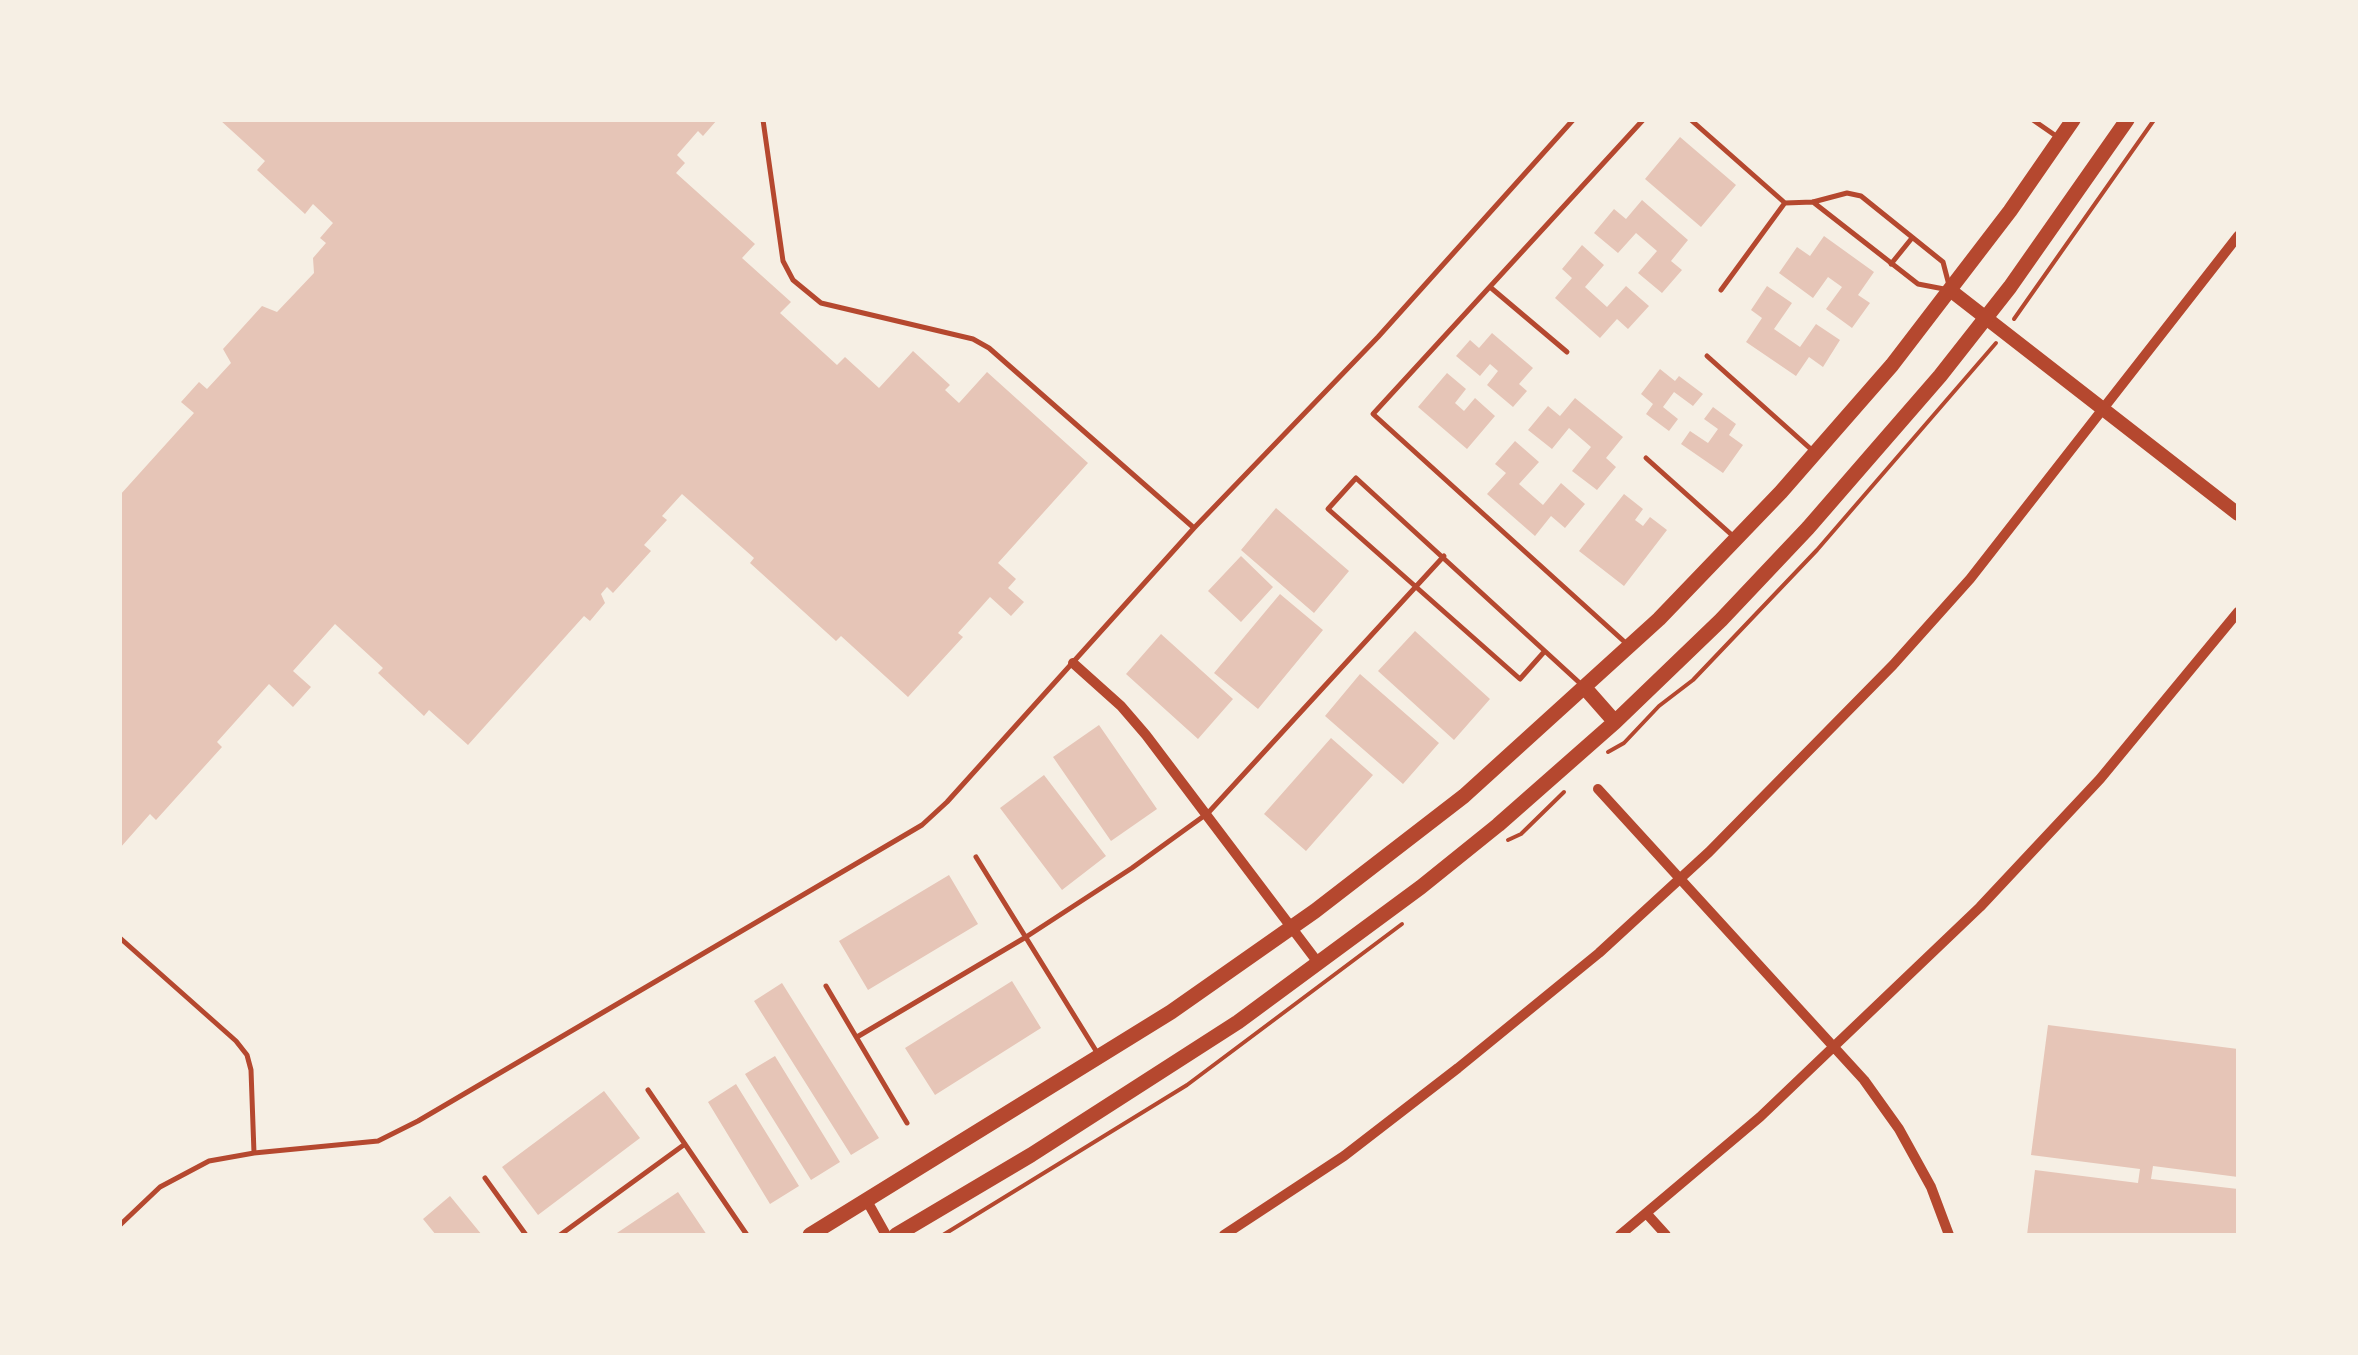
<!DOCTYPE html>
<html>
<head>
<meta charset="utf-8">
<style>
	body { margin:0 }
	#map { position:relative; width:2358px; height:1355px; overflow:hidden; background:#f6efe4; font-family:"Zilla Slab",serif }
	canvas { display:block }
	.frame { position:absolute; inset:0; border:122px solid #f6efe4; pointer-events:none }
</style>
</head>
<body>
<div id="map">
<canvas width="2358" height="1355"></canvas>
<div class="frame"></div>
</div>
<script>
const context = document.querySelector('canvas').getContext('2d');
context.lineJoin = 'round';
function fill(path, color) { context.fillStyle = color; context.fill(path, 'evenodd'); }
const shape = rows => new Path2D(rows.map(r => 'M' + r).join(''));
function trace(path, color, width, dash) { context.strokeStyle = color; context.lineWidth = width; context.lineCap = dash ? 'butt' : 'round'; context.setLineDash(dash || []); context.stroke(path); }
const building = shape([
	[220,120,717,120,703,136,698,131,677,155,685,163,676,173,755,244,742,258,791,302,780,313,837,365,845,357,879,388,913,351,950,385,945,390,959,403,987,372,1088,463,998,563,1016,579,1008,588,1024,602,1011,616,990,597,958,633,963,637,908,697,841,636,836,641,750,563,754,558,682,494,662,516,667,520,644,545,651,551,613,593,607,587,601,594,605,603,590,621,584,616,468,745,429,710,424,716,378,673,383,668,335,624,293,671,311,687,293,707,269,684,217,742,222,747,156,820,150,814,120,848,120,495,194,413,181,402,199,382,207,389,231,363,223,349,262,306,277,312,314,273,313,258,326,243,320,238,333,223,313,204,305,214,257,170,265,161],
	[1680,137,1736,185,1701,227,1645,179],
	[1642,200,1688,240,1671,261,1682,270,1662,293,1638,273,1657,251,1636,233,1618,253,1594,233,1614,209,1626,219],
	[1824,236,1874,272,1858,295,1870,303,1852,328,1826,309,1842,287,1828,277,1813,298,1779,273,1797,247,1810,256],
	[1582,245,1604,265,1585,287,1607,307,1626,286,1649,306,1628,329,1617,319,1600,338,1555,298,1572,278,1562,269],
	[1767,286,1792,303,1774,329,1800,347,1816,324,1840,340,1823,367,1809,357,1796,376,1746,342,1762,318,1751,310],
	[1492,333,1533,368,1519,384,1527,391,1513,407,1487,385,1498,371,1490,364,1480,376,1456,356,1470,340,1479,348],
	[1660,369,1675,381,1679,376,1703,394,1693,406,1674,392,1663,407,1678,419,1669,431,1646,414,1653,404,1641,394],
	[1447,373,1466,389,1455,403,1464,411,1475,398,1495,416,1467,449,1418,407],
	[1575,398,1623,437,1606,458,1616,467,1597,490,1572,471,1591,447,1569,428,1552,449,1528,430,1548,406,1560,416],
	[1713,407,1736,424,1729,435,1743,445,1723,473,1681,444,1690,431,1708,443,1718,429,1704,419],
	[1515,441,1539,462,1519,484,1543,505,1561,483,1585,504,1565,528,1551,516,1535,536,1487,494,1506,473,1495,464],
	[1624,494,1643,509,1635,520,1643,526,1650,517,1667,530,1624,586,1579,551],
	[1276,508,1349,571,1314,613,1241,550],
	[1241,556,1273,587,1241,622,1208,591],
	[1280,594,1323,630,1258,709,1214,673],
	[1415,631,1490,699,1454,740,1378,671],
	[1161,634,1233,699,1198,739,1126,674],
	[1360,674,1439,743,1403,784,1325,716],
	[1099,725,1157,809,1111,841,1053,757],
	[1331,738,1373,775,1306,851,1264,814],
	[1044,775,1106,856,1062,890,1000,808],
	[949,875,978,924,868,990,839,941],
	[1012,981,1041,1028,935,1095,905,1048],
	[782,983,879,1138,851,1155,754,1001],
	[2048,1025,2238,1049,2238,1177,2153,1166,2151,1179,2238,1189,2238,1235,2027,1235,2035,1170,2138,1183,2140,1169,2031,1155],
	[775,1056,840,1162,811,1180,745,1074],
	[736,1084,799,1186,770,1204,708,1102],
	[604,1091,640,1138,538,1215,502,1167],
	[678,1192,707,1235,614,1235],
	[450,1196,482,1235,436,1235,423,1219]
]);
const path = shape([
	[2014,319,2154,120],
	[1608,752,1624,743,1659,706,1693,680,1817,550,1996,343],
	[1508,840,1521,834,1564,792],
	[943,1235,1187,1085,1402,924]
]);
const service = shape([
	[763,120,783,261,793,280,821,303,973,339,989,348,1194,528],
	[1691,120,1785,203,1813,202,1847,193,1861,196,1943,262,1949,285],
	[2033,120,2059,138],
	[1813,202,1918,284,1944,289],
	[1891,264,1912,238],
	[1490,287,1567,352],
	[1721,290,1784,204],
	[1707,356,1813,451],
	[1646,458,1733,536],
	[1628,645,1373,414,1643,120],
	[1544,652,1520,679,1328,509,1356,478,1583,686],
	[976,857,1098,1054],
	[120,938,236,1041,247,1055,251,1070,254,1153],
	[826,986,907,1123],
	[857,1037,1026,937,1132,868,1208,813,1444,556],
	[648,1090,747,1235],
	[485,1178,526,1235],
	[120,1225,160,1187,209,1161,254,1153,378,1141,418,1121,922,825,947,802,1194,528,1378,337,1573,120],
	[560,1235,685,1144]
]);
const minor = shape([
	[1073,663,1121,706,1146,735,1319,964],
	[1598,789,1864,1080,1899,1129,1931,1187,1949,1235],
	[867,1201,886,1235],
	[1647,1214,1666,1235],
	[1224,1235,1344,1156,1458,1068,1599,953,1709,852,1893,665,1970,579,2238,236],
	[1620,1235,1760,1117,1980,907,2100,779,2238,612]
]);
const tertiary = shape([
	[1950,290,2238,514]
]);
const secondary = shape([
	[1585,688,1615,722],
	[810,1235,1171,1012,1315,911,1464,796,1659,619,1781,492,1892,365,2010,211,2073,120],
	[896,1235,1031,1155,1238,1022,1421,887,1498,825,1615,722,1721,620,1808,528,1940,376,2010,287,2127,120]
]);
fill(building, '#e6c5b7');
trace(path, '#b5482f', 4);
trace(service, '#b5482f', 5);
trace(minor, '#b5482f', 10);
trace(tertiary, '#b5482f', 14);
trace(secondary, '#b5482f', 15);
</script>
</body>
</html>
